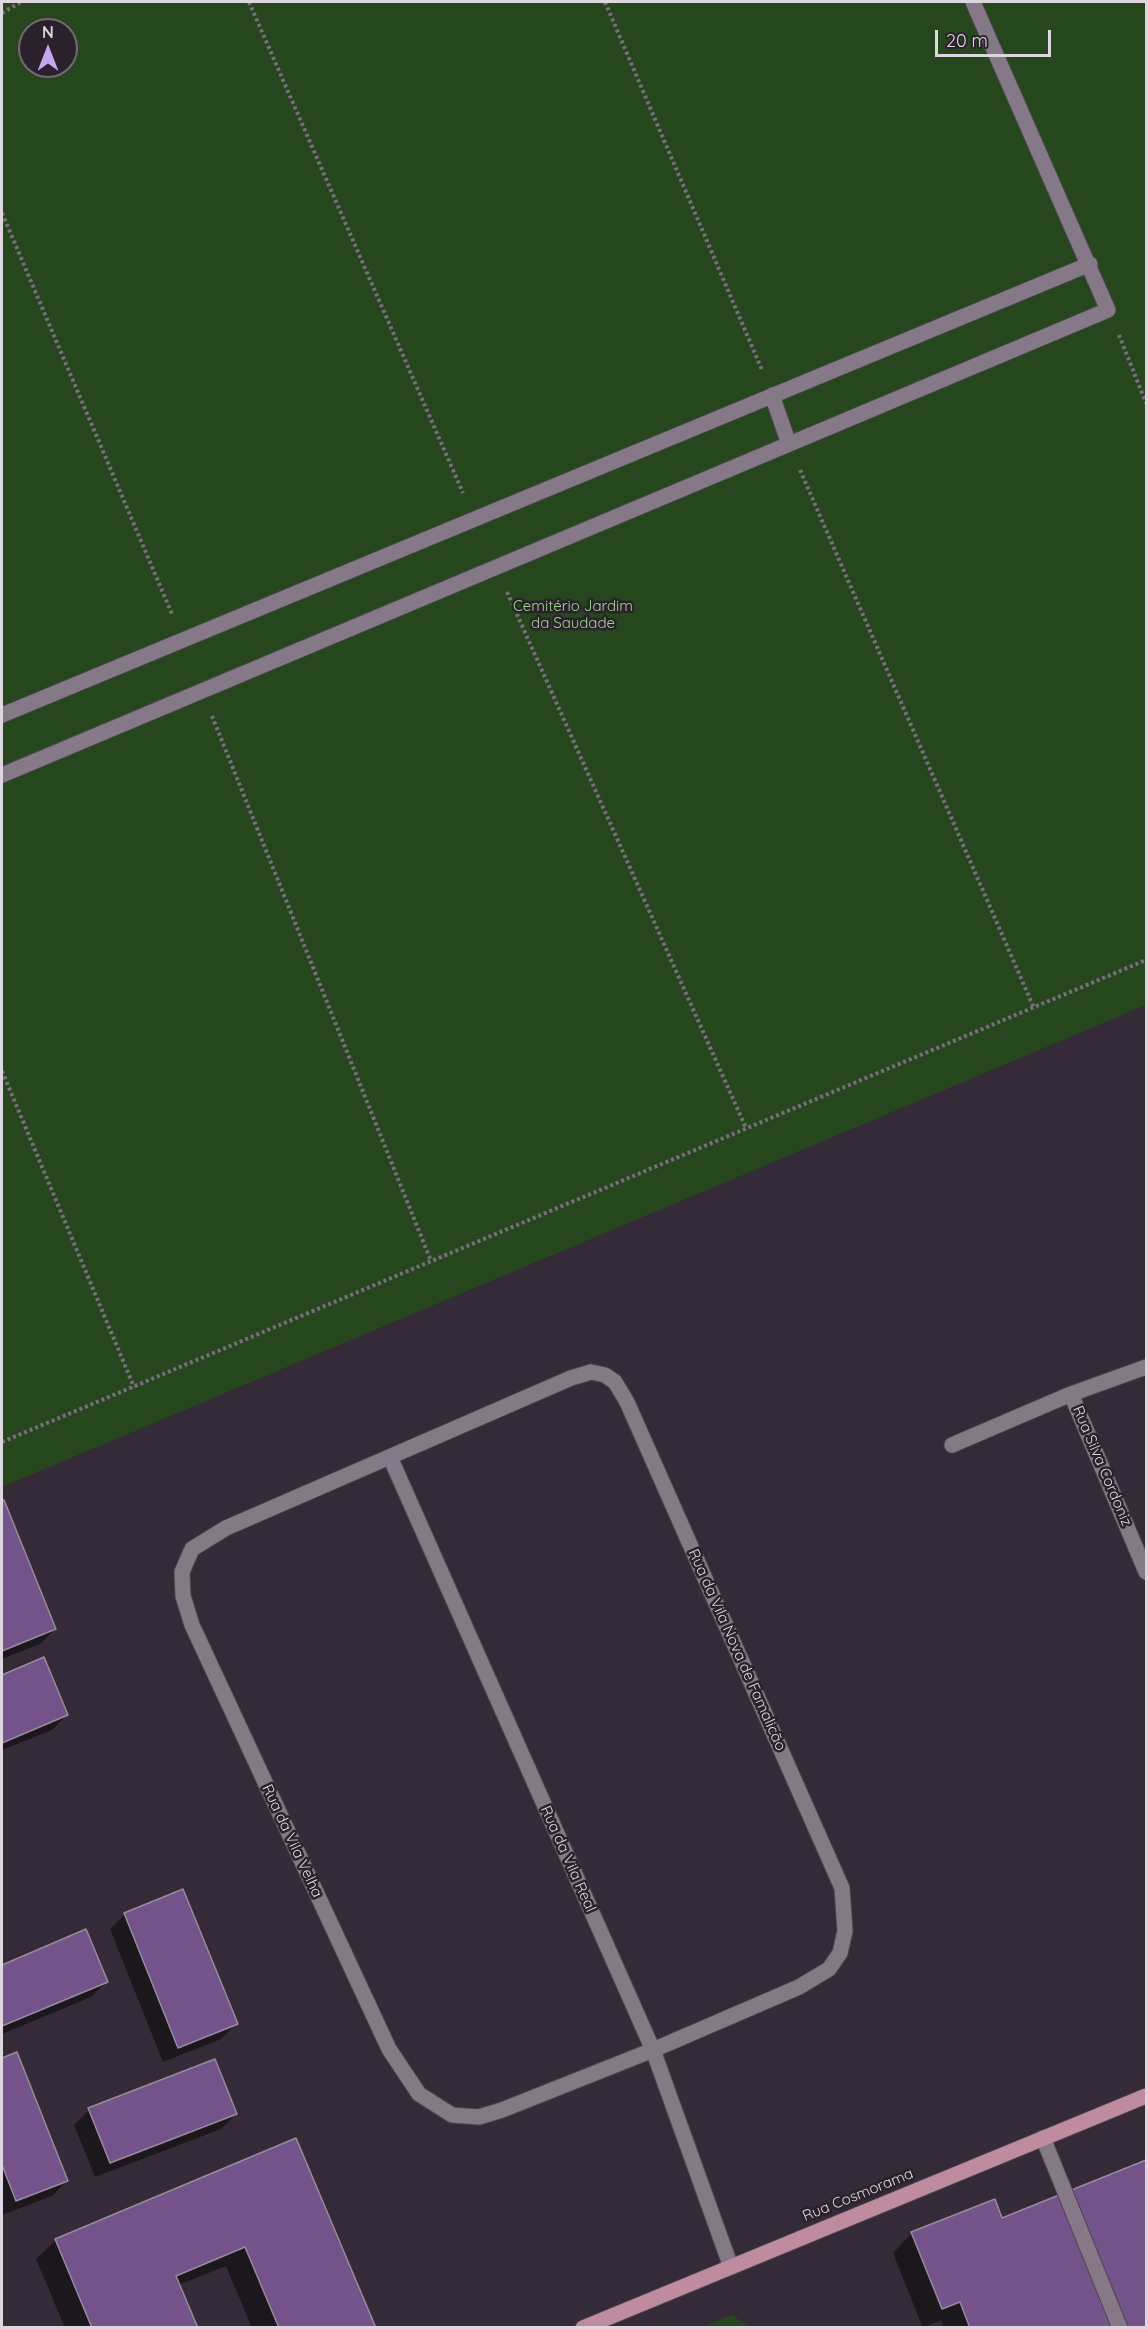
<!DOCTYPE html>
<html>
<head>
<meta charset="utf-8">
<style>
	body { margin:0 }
	#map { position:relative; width:1148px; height:2329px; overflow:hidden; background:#352a37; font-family:Quicksand,sans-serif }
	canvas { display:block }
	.frame { position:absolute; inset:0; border:3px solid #ded7df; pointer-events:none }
	.north { position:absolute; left:18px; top:18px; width:60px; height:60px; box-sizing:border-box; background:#2b212d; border:2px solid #736a74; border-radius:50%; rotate:0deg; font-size:16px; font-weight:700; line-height:24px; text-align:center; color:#ded7df }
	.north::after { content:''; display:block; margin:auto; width:21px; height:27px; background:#c4a7f1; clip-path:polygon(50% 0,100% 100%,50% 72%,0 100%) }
	.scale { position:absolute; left:935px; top:30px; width:116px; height:27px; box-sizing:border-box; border:3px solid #ded7df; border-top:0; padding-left:8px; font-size:18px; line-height:21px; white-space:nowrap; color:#ded7df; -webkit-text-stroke:4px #2b212d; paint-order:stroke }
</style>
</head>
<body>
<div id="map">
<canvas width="1148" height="2329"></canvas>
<div class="frame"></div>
<div class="north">N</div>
<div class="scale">20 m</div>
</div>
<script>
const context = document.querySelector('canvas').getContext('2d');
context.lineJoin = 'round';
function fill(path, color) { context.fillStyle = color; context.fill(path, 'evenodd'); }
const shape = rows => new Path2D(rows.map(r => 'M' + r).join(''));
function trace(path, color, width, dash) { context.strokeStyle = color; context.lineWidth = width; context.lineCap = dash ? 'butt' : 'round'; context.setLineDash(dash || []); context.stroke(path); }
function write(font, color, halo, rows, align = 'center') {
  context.font = font + ' Quicksand,sans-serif'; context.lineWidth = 5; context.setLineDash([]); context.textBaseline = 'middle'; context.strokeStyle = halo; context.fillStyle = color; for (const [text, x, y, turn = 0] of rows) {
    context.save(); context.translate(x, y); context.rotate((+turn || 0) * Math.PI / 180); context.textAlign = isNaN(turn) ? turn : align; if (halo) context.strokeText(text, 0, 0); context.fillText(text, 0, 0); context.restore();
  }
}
const green = shape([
	[2,2,1146,2,1146,1005,2,1487],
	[30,30,66,30,66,66,30,66],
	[732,2315,750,2327,702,2327]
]);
const shadow = shape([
	[4,1501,55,1629,40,1644,2,1659,2,1502],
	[43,1659,67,1715,52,1730,2,1750,2,1676],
	[125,1914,236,2024,221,2039,163,2062,110,1929],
	[85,1931,106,1982,91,1997,2,2034,2,1966],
	[17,2054,67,2181,52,2196,2,2215,2,2060],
	[215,2061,236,2114,221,2129,95,2177,74,2125,89,2110],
	[295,2140,375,2328,252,2328,226,2266,178,2285,196,2328,65,2328,36,2259,56,2240],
	[1146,2162,1146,2328,944,2328,941,2320,923,2328,893,2253,912,2233,1002,2220]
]);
const building = shape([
	[4,1500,56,1629,2,1651,2,1501,4,1500],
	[44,1657,68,1715,2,1743,2,1675,44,1657],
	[183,1889,238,2024,178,2048,124,1913,183,1889],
	[86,1929,108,1982,2,2026,2,1965,86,1929],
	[17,2052,68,2181,16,2201,2,2165,2,2058,17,2052],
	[215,2059,237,2114,110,2163,88,2108,215,2059],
	[296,2138,376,2328,279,2328,245,2247,176,2276,198,2328,92,2328,55,2239,296,2138],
	[1146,2160,1146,2328,970,2328,960,2302,942,2309,911,2232,995,2199,1002,2218,1146,2160]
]);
const path = shape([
	[249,2,463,493],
	[605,2,762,370],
	[2,13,21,2],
	[2,213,172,614],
	[1119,335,1146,403],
	[800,470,1034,1008],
	[507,592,746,1128],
	[212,716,431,1261],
	[2,1071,134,1387],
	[2,1442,1146,960]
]);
const minor = shape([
	[772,395,789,444],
	[2,715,1090,264],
	[2,775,1108,310,973,2],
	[591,1372,605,1375,615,1382,627,1402,842,1888,845,1931,840,1953,829,1969,799,1987,653,2050,502,2110,479,2117,452,2115,419,2094,389,2049,192,1625,183,1596,182,1572,192,1549,226,1528,571,1378,591,1372],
	[1071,1394,1146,1572],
	[952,1445,1071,1394,1146,1367],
	[390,1457,653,2050,731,2267],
	[1043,2138,1120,2328]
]);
const major = shape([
	[583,2328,1146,2096]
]);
const parkNames = [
	["Cemitério Jardim",573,606],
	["da Saudade",573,623]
];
const streetNames = [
	["Rua Silva Cordoniz",1102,1466,67],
	["Rua da Vila Nova de Famalicão",737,1650,66],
	["Rua da Vila Velha",292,1841,65],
	["Rua da Vila Real",568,1859,66],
	["Rua Cosmorama",858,2195,-22]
];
fill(green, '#26461d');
fill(shadow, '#0007');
fill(building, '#74538b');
trace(building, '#958c9c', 1.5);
trace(minor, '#4e4650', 17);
trace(major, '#4e4650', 17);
trace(path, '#786f7a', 4, [3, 3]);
trace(minor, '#857988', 15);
trace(major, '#bf8b9e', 15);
write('15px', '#9ad889', '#2b212d', parkNames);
write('15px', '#ded7df', '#2b212d', streetNames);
</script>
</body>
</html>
